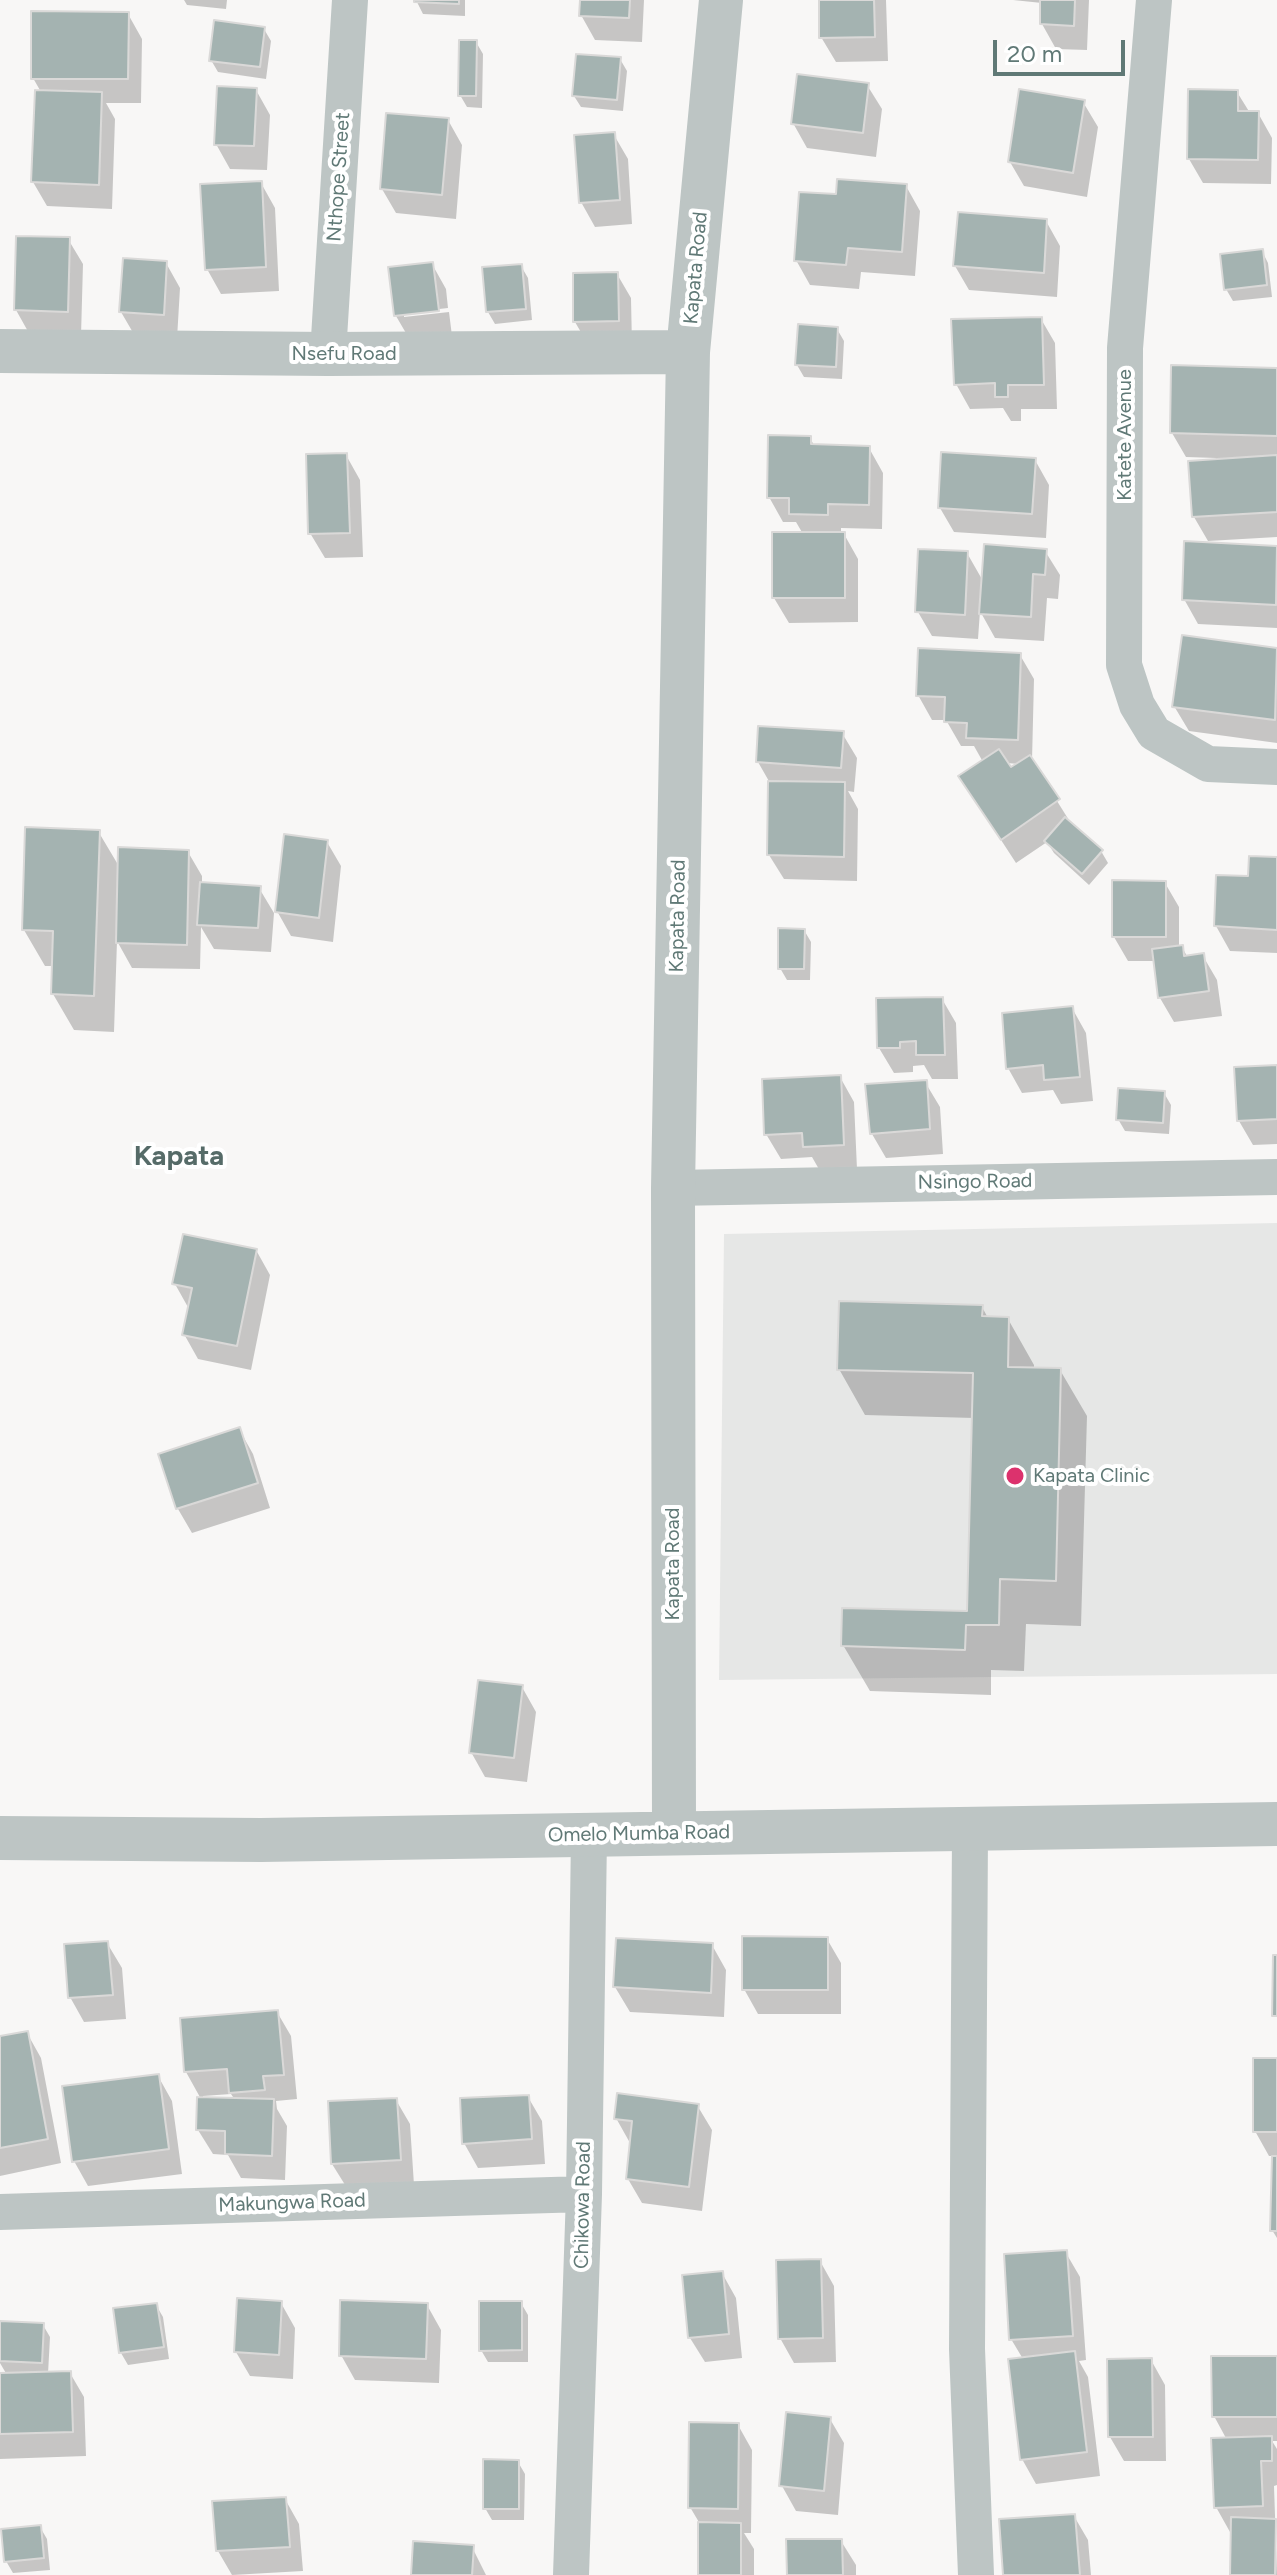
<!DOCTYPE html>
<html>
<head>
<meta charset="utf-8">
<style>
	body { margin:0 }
	#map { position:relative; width:1277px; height:2575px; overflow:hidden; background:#f8f7f6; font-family:Figtree,sans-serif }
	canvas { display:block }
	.scale { position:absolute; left:993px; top:40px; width:132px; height:36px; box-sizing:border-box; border:4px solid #607976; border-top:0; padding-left:10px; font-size:24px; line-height:28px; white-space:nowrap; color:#607976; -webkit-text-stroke:6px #fff; paint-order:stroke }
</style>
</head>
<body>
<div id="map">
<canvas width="1277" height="2575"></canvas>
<div class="scale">20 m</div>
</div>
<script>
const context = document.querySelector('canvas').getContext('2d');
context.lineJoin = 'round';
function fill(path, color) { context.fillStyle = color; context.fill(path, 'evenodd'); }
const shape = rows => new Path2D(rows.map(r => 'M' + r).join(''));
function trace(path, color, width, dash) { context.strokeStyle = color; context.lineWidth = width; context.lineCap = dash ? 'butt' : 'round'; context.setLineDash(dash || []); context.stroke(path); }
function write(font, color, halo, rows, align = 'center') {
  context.font = font + ' Figtree,sans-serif'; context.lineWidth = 8; context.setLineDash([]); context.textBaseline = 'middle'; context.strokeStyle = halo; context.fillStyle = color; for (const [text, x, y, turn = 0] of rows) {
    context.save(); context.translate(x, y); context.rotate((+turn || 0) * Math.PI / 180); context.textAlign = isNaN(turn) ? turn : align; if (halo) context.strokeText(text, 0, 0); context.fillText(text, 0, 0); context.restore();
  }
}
const built = shape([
	[1277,1223,1277,1674,719,1680,724,1234]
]);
const shadow = shape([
	[184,0,227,0,226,9,187,5],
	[416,0,465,0,465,16,423,14],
	[582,0,644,0,642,42,595,40,581,15],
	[821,0,886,0,888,61,836,62,821,37],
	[1013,0,1089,0,1087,50,1056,49,1042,24,1042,3],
	[128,14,142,39,141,103,106,103,115,119,112,209,47,206,33,182,41,92,33,78],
	[264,29,271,41,266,79,218,72,211,60],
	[476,42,483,54,482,108,467,107,460,95],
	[620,59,627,71,623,111,581,107,574,96],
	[867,85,882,109,876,157,807,148,793,123],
	[256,90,270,115,267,170,230,169,216,144],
	[1237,92,1250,113,1258,113,1272,138,1271,184,1203,183,1189,159],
	[1083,102,1098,127,1087,197,1024,186,1010,162],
	[448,120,462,145,456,219,396,213,382,189],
	[614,135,628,159,632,224,595,227,581,202],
	[261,183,275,208,279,291,221,294,207,269],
	[906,186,920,211,915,276,861,272,859,289,810,285,796,260,838,197],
	[1046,221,1060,246,1057,297,969,290,955,266],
	[68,239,83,264,81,336,30,335,16,310],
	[1262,251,1268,263,1272,297,1233,301,1226,289],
	[166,263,180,288,177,339,135,336,121,312],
	[432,264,446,289,448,308,404,313,404,317,449,312,452,336,410,340,396,316],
	[521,266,528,278,532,320,495,324,488,312],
	[617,274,631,298,632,346,589,346,575,322],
	[1041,319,1055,343,1057,409,1021,409,1021,421,1011,421,1003,408,970,409,956,384],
	[837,329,844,341,842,379,804,377,797,365],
	[1277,370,1277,537,1208,541,1194,517,1216,458,1186,457,1172,433],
	[810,438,815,447,869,448,883,473,882,529,841,528,841,534,844,534,858,559,858,622,789,623,774,598,803,534,796,522,783,522,769,497],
	[346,455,360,480,363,557,325,558,310,533],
	[1035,460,1049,485,1046,538,954,532,940,508],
	[1186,543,1277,548,1277,628,1198,624,1184,599],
	[1045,551,1060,575,1058,599,1047,598,1044,641,995,638,980,611,978,639,932,636,918,612,967,553,983,581],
	[1184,637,1277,650,1277,743,1189,731,1174,706],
	[1020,655,1034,679,1032,761,1072,825,1101,851,1108,863,1089,885,1054,853,1047,842,1016,863,960,777,983,762,974,746,961,746,946,720,932,720,918,695],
	[1006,763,1020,764,1011,770],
	[842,733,857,758,854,792,848,791,858,809,857,881,784,879,769,855,770,783,758,762],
	[98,831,120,868,188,852,202,876,202,884,259,888,274,913,271,952,214,949,201,927,200,969,132,968,117,941,114,1032,74,1030,53,994,54,966,45,966,24,930],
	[327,842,341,866,333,942,291,936,277,911],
	[1277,859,1277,953,1230,951,1216,926,1250,879],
	[1165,883,1179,907,1179,947,1182,947,1188,958,1203,956,1217,980,1222,1016,1174,1022,1160,998,1155,961,1128,961,1114,937],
	[804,930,811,942,810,980,787,980,780,968],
	[942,999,956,1023,958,1079,932,1079,924,1065,913,1066,913,1072,894,1073,879,1048],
	[1072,1008,1086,1033,1093,1101,1061,1104,1053,1090,1022,1093,1008,1068],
	[1277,1067,1277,1144,1253,1145,1239,1121],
	[840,1077,854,1102,857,1169,820,1171,812,1157,781,1159,766,1134],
	[925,1082,940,1107,943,1154,886,1158,872,1134],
	[1164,1093,1171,1105,1169,1134,1125,1131,1118,1119],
	[256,1250,270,1275,251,1370,198,1359,184,1334,189,1309,175,1284],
	[982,1307,988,1318,1008,1319,1034,1365,1034,1370,1060,1370,1087,1416,1081,1626,1026,1624,1024,1671,991,1670,991,1695,870,1691,843,1645,969,1613,974,1418,865,1415,839,1369],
	[239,1429,253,1454,270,1508,192,1533,178,1509,161,1455],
	[522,1687,536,1712,527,1782,485,1777,471,1752],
	[827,1939,841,1963,841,2014,758,2014,744,1989],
	[107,1943,122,1968,126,2019,84,2022,70,1997],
	[712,1945,726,1970,724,2017,630,2012,615,1987],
	[277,2012,291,2036,297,2099,276,2101,277,2109,287,2126,285,2180,241,2178,228,2155,213,2154,198,2130,201,2099,186,2072],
	[231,2094,235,2100,203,2099,203,2096],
	[27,2033,41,2058,61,2163,0,2176,0,2038],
	[1277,2060,1277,2238,1272,2230,1274,2156,1269,2156,1255,2131],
	[158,2076,172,2101,182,2174,88,2186,74,2161],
	[528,2097,542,2121,545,2164,478,2168,464,2143],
	[396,2100,410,2124,414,2185,347,2188,332,2164],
	[697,2105,712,2130,702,2211,642,2203,628,2179,630,2143,616,2118],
	[1066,2253,1080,2277,1086,2360,1079,2361,1088,2377,1100,2476,1036,2484,1022,2459,1023,2359,1011,2339],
	[820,2261,834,2286,836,2362,794,2363,780,2338],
	[722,2273,736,2298,742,2358,705,2362,690,2338],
	[281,2303,295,2328,293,2379,250,2376,236,2352],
	[521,2303,528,2315,528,2362,488,2362,481,2350],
	[156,2305,163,2317,169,2359,128,2365,121,2353,115,2310],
	[427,2305,441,2330,439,2383,355,2380,341,2355],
	[0,2323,43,2325,50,2337,48,2374,70,2373,84,2397,86,2456,0,2459,0,2375,7,2375,0,2363],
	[1277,2358,1277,2441,1272,2441,1277,2449,1277,2485,1274,2486,1277,2575,1232,2575,1233,2532,1230,2532,1216,2507,1227,2440,1214,2416],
	[1151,2360,1165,2385,1166,2461,1124,2461,1110,2437],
	[830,2419,844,2443,838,2515,796,2511,782,2486],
	[738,2425,752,2450,751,2533,744,2533,754,2549,754,2575,700,2575,700,2524,690,2507],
	[518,2462,525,2474,524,2520,492,2520,485,2508],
	[285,2499,299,2524,303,2571,232,2575,218,2551],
	[1074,2516,1088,2540,1091,2575,1005,2575],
	[40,2527,47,2539,50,2570,13,2573,6,2561],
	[841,2541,856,2565,856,2575,789,2575],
	[472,2547,486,2575,413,2575]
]);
const building = shape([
	[414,0,459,0,459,4,414,2,414,0],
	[580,0,630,0,629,18,579,16,580,0],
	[819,0,874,0,875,37,819,38,819,0],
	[1040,0,1075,0,1074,26,1040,24,1040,0],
	[31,11,129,12,128,79,31,79,31,11],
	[214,20,265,27,260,67,209,61,214,20],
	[459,40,477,40,476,96,458,96,459,40],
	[576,54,621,57,617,100,572,96,576,54],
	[797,74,869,83,863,133,791,124,797,74],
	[217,86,257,88,254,146,214,145,217,86],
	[1019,89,1085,100,1073,173,1008,162,1019,89],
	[1188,89,1238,90,1238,111,1259,111,1258,160,1187,159,1188,89],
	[35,90,102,92,99,185,31,182,35,90],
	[386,113,449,118,442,195,380,189,386,113],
	[615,132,620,200,579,203,574,135,615,132],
	[837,179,907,184,902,252,848,248,846,265,794,261,799,192,836,194,837,179],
	[262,181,266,267,205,270,200,184,262,181],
	[958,212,1047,219,1044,273,953,266,958,212],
	[16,236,70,237,68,312,14,310,16,236],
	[1263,249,1267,285,1224,290,1220,254,1263,249],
	[123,258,167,261,164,315,119,312,123,258],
	[433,262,439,311,394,316,388,267,433,262],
	[522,264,526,309,486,312,482,267,522,264],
	[618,272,619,321,573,322,573,273,618,272],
	[1042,317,1044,385,1008,385,1008,397,995,397,995,383,954,385,951,319,1042,317],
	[798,324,838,327,836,367,795,365,798,324],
	[1171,365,1277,368,1277,436,1170,433,1171,365],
	[768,435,811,436,811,444,870,446,869,505,828,504,828,515,789,514,789,498,767,498,768,435],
	[941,452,1036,458,1032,514,938,508,941,452],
	[347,453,350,533,308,534,306,454,347,453],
	[1277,455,1277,512,1192,517,1188,461,1277,455],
	[772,532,845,532,845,598,772,598,772,532],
	[1184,541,1277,546,1276,605,1182,600,1184,541],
	[984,544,1047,549,1045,575,1033,574,1031,617,979,614,984,544],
	[918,549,968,551,965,615,915,612,918,549],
	[1182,635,1277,648,1275,720,1172,707,1182,635],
	[918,648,1021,653,1018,740,966,738,967,723,944,722,945,697,916,696,918,648],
	[758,726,844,731,841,768,756,762,758,726],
	[999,749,1011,767,1030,755,1060,799,1001,840,958,776,999,749],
	[768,781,845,782,844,857,767,855,768,781],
	[1065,817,1103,850,1082,874,1044,841,1065,817],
	[25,827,100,830,94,996,51,994,53,931,22,930,25,827],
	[284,834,328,840,319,918,275,912,284,834],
	[118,847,189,850,187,945,116,943,118,847],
	[1249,856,1277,857,1277,930,1214,926,1216,875,1248,876,1249,856],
	[1112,880,1166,881,1166,937,1112,937,1112,880],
	[200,882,261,886,258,928,197,925,200,882],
	[778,928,805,929,804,969,778,969,778,928],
	[1183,945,1184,956,1204,953,1209,991,1158,998,1152,949,1183,945],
	[943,997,945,1055,916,1055,916,1041,900,1042,900,1048,877,1048,876,998,943,997],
	[1073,1006,1080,1077,1044,1080,1043,1065,1006,1069,1002,1013,1073,1006],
	[1277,1065,1277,1119,1237,1121,1234,1067,1277,1065],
	[841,1075,844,1145,803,1147,802,1133,764,1135,762,1079,841,1075],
	[927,1080,930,1129,870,1134,865,1084,927,1080],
	[1118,1088,1165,1091,1163,1123,1116,1120,1118,1088],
	[183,1234,257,1249,237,1346,182,1335,192,1288,172,1284,183,1234],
	[839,1301,983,1305,982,1316,1009,1317,1008,1367,1061,1368,1056,1581,1000,1579,999,1625,966,1625,965,1650,841,1646,842,1608,967,1611,973,1373,837,1370,839,1301],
	[240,1427,258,1483,176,1509,158,1454,240,1427],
	[478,1680,523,1685,514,1758,469,1753,478,1680],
	[742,1936,828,1937,828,1990,742,1990,742,1936],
	[616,1938,713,1943,711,1993,613,1987,616,1938],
	[108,1941,113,1995,68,1998,64,1944,108,1941],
	[1273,1955,1277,1955,1277,2016,1272,2016,1273,1955],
	[278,2010,284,2075,263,2076,265,2090,229,2093,227,2069,184,2072,180,2018,278,2010],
	[28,2031,48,2139,0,2148,0,2036,28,2031],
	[1253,2058,1277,2058,1277,2132,1253,2132,1253,2058],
	[159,2074,169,2149,72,2162,62,2086,159,2074],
	[617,2093,699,2104,689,2187,626,2179,632,2121,614,2119,617,2093],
	[529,2095,532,2139,462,2144,460,2098,529,2095],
	[197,2097,274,2099,272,2156,225,2154,225,2131,196,2130,197,2097],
	[397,2098,401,2160,331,2164,328,2101,397,2098],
	[1272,2156,1277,2156,1277,2231,1270,2231,1272,2156],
	[1067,2250,1073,2336,1009,2340,1004,2254,1067,2250],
	[821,2259,823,2338,778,2339,776,2260,821,2259],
	[723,2271,729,2334,688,2338,682,2275,723,2271],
	[237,2298,282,2301,279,2355,234,2352,237,2298],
	[340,2300,428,2303,426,2359,339,2356,340,2300],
	[479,2301,522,2301,522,2350,479,2351,479,2301],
	[157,2303,164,2347,119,2353,113,2308,157,2303],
	[0,2321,44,2323,42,2363,0,2361,0,2321],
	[1075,2351,1087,2452,1020,2460,1008,2359,1075,2351],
	[1211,2356,1277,2356,1277,2417,1212,2417,1211,2356],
	[1152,2358,1153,2437,1108,2437,1107,2359,1152,2358],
	[71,2371,73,2432,0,2434,0,2373,71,2371],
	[786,2412,831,2417,824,2491,779,2486,786,2412],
	[689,2422,739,2423,738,2509,688,2508,689,2422],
	[1272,2436,1272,2461,1261,2461,1263,2506,1214,2508,1211,2438,1272,2436],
	[483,2459,519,2460,519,2509,483,2509,483,2459],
	[286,2497,290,2547,216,2551,212,2501,286,2497],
	[1075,2514,1080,2575,1003,2575,999,2519,1075,2514],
	[1231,2517,1276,2519,1275,2575,1230,2575,1231,2517],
	[698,2522,741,2523,741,2575,698,2575,698,2522],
	[41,2525,44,2558,4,2562,1,2529,41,2525],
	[786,2539,842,2539,843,2575,787,2575,786,2539],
	[413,2541,474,2545,472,2575,411,2575,413,2541]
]);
const minor = shape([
	[1154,0,1125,348,1124,665,1137,705,1154,733,1208,764,1277,767],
	[328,354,350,0],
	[673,1188,1277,1177],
	[970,1830,967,2349,976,2575],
	[0,2212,584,2194],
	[571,2575,584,2194,589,1835]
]);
const tertiary = shape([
	[0,351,328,354,688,352],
	[674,1833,673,1188,688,352,721,0],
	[0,1838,261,1840,1277,1824]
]);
const markers = [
	[1015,1476,10,"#dc326d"]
];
const streetNames = [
	["Nthope Street",339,177,-86],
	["Kapata Road",696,268,-85],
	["Nsefu Road",344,354],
	["Katete Avenue",1125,435,-90],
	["Kapata Road",678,916,-89],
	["Nsingo Road",975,1182,-1],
	["Kapata Road",673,1564,-90],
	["Omelo Mumba Road",639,1834,-1],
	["Makungwa Road",292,2203,-2],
	["Chikowa Road",583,2205,-89]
];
const poiNames = [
	["Kapata Clinic",1033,1476]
];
const districtNames = [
	["Kapata",179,1157]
];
fill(built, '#e6e7e6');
fill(shadow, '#0003');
fill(building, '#a4b3b1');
trace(building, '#dad9d8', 2);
trace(minor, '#bdc5c4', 36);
trace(tertiary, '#bdc5c4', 44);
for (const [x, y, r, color] of markers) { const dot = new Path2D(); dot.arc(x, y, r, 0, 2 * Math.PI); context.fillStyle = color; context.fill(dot); trace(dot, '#fff', 3); }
write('20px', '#607976', '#fff', streetNames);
write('20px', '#607976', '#fff', poiNames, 'left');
write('bold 28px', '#566b68', '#fff', districtNames);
</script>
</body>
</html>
